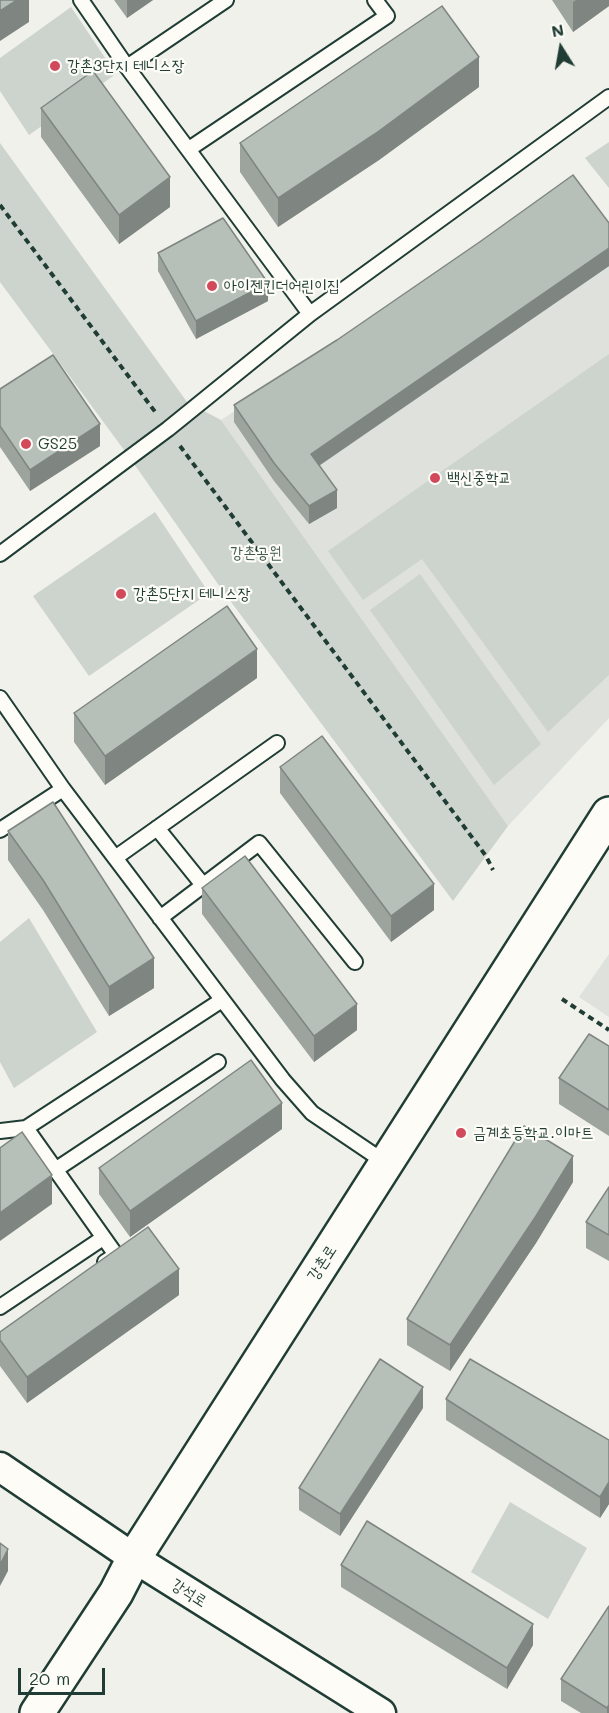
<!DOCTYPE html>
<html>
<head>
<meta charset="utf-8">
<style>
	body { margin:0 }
	#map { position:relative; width:609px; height:1713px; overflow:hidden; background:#f0f1eb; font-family:Mali,sans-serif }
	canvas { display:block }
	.north { position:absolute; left:531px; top:18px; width:60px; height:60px; -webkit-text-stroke:4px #fdfcf7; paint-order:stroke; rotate:349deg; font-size:16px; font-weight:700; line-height:24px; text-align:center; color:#1f3d34 }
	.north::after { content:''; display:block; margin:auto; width:21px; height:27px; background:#1f3d34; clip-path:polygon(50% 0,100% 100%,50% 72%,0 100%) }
	.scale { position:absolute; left:18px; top:1668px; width:87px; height:27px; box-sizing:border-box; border:3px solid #1f3d34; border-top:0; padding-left:8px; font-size:18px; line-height:21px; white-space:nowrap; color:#1f3d34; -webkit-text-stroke:4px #fdfcf7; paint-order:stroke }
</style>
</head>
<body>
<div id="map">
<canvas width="609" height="1713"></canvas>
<div class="north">N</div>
<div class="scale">20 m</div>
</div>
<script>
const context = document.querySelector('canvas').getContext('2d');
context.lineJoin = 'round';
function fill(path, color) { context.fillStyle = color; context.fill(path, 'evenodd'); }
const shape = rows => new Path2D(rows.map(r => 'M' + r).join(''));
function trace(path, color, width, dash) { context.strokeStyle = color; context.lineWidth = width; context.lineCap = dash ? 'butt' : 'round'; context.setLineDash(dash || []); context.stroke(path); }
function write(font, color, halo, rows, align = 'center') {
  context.font = font + ' Mali,"Poor Story",sans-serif'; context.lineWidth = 4.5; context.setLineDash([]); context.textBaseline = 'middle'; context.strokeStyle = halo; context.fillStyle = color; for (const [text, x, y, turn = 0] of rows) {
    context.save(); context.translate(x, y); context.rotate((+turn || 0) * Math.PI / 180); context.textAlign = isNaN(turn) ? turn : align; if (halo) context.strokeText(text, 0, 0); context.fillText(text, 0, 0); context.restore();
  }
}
const built = shape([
	[575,180,609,223,609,718,508,826,221,420,474,251],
	[609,954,609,1017,579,997]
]);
const green = shape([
	[71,7,116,74,29,135,0,91,0,58],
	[609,142,609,188,585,158],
	[0,143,187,402,221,420,508,826,453,901,220,587,130,458,0,282],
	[609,354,609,675,548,732,422,559,363,600,328,551],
	[155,512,209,593,89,676,33,596],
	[420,574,541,744,494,785,370,610],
	[29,918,97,1032,14,1088,0,1062,0,942],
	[510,1502,587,1548,548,1619,471,1572]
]);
const path = shape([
	[0,205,156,413],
	[180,446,486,856,493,870],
	[562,999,609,1030]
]);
const lane = shape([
	[81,0,127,67,310,314],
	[127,67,226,0],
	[189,149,387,16,375,0],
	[0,554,168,429,310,314,609,97],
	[0,698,63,789,283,1080,312,1113,386,1163],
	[157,828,203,885],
	[0,830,63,789],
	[115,858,277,743],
	[160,918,259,843,355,962],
	[26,1128,222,1000],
	[0,1131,26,1128,116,1255,105,1262],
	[55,1170,218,1062],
	[0,1307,103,1238]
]);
const street = shape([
	[0,1467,134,1558,381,1713]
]);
const secondary = shape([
	[37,1713,116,1593,134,1558,609,814]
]);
const wall = shape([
	[114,0,153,0,127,18],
	[552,0,609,0,609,6,573,32],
	[479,87,379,160,278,227,240,172,240,143],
	[41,108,170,207,119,244,41,137],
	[609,223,609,266,319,466,337,508,309,524,274,481,234,422,234,405],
	[158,253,268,301,196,339,158,271],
	[0,389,100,446,30,491,0,447],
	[257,678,105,785,74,742,74,713],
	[280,767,434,910,391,942,280,793],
	[8,831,154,988,109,1016,43,910,8,860],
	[202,888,357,1030,314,1062,202,914],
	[609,1046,609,1136,559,1104,559,1078],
	[282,1129,130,1237,99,1194,99,1168],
	[573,1182,536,1243,450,1371,407,1345,407,1319],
	[609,1187,609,1261,586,1248,586,1222],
	[179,1295,27,1403,0,1366,0,1332],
	[446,1399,609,1440,609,1504,600,1518,446,1420],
	[423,1408,340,1536,299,1510,299,1488],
	[341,1565,533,1645,507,1689,341,1587],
	[609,1606,609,1713,581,1713,561,1701,561,1679]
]);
const shadedWall = shape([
	[17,0,29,0,29,22,0,41,0,11],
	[127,0,153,0,127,18],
	[576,0,609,0,609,6,573,32,573,2],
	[479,57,479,87,379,160,278,227,278,198],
	[170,177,170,207,119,244,119,215],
	[609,248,609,266,311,471,311,454],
	[268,283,268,301,196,339,196,321],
	[100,424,100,446,30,491,30,470],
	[337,490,337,508,309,524,309,506],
	[257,649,257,678,105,785,105,756],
	[434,884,434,910,391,942,391,916],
	[154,958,154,988,109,1016,109,987],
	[357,1004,357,1030,314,1062,314,1036],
	[282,1103,282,1129,130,1237,130,1211],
	[573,1156,573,1182,536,1243,450,1371,450,1345],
	[52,1175,52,1204,0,1241,0,1213],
	[179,1269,179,1295,27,1403,27,1377],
	[423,1387,423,1408,340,1536,340,1514],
	[609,1482,609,1504,600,1518,600,1497],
	[8,1549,8,1571,0,1586,0,1565],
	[533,1624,533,1645,507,1689,507,1668],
	[609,1705,609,1713,607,1713,607,1708]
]);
const building = shape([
	[0,0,17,0,0,11,0,0],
	[442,6,479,57,379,131,278,198,240,143,442,6],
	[93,71,170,177,119,215,41,108,93,71],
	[573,175,609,223,609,248,311,454,337,490,309,506,274,463,234,405,337,340,481,241,573,175],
	[223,218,268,283,196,321,158,253,223,218],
	[53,355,100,424,30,470,0,426,0,389,53,355],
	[227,606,257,649,105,756,74,713,227,606],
	[322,736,434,884,391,916,280,767,322,736],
	[53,802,154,958,109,987,43,880,8,831,53,802],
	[245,856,357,1004,314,1036,202,888,245,856],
	[589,1034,609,1046,609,1110,559,1078,589,1034],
	[251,1060,282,1103,130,1211,99,1168,251,1060],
	[524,1126,573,1156,536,1216,450,1345,407,1319,524,1126],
	[22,1132,52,1175,0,1213,0,1148,22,1132],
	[609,1187,609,1235,586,1222,609,1187],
	[148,1227,179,1269,27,1377,0,1340,0,1332,148,1227],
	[380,1359,423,1387,340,1514,299,1488,380,1359],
	[470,1359,609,1440,609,1482,600,1497,446,1399,470,1359],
	[367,1521,533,1624,507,1668,341,1565,367,1521],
	[0,1543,8,1549,0,1565,0,1543],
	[609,1606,609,1705,607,1708,561,1679,609,1606]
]);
const markers = [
	[55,66,6,"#d1495b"],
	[212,286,6,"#d1495b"],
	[26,444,6,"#d1495b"],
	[435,478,6,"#d1495b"],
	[121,594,6,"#d1495b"],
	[461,1133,6,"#d1495b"]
];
const poiNames = [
	["강촌3단지 테니스장",67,66],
	["아이젠킨더어린이집",224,286],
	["GS25",38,444],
	["백신중학교",447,478],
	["강촌5단지 테니스장",133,594],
	["금계초등학교.이마트",473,1133]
];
const parkNames = [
	["강촌공원",256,553]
];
const streetNames = [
	["강촌로",322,1263,-57],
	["강석로",189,1593,32]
];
fill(built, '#dfe2dc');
fill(green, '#cdd3cd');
trace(lane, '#1f3d34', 18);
trace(street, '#1f3d34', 33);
trace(secondary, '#1f3d34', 38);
trace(path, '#1f3d34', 4, [6, 4.5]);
trace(lane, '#fdfcf7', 14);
trace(street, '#fdfcf7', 28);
trace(secondary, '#fdfcf7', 33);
fill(wall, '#9da49e');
fill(shadedWall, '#7f8681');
fill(building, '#b6bfb8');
trace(building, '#7f8681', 1.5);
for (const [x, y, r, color] of markers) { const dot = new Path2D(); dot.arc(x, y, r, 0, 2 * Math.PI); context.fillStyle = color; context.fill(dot); trace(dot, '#fdfcf7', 2); }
write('16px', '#1f3d34', '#fdfcf7', poiNames, 'left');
write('16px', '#425b53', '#fdfcf7', parkNames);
write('16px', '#1f3d34', '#fdfcf7', streetNames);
</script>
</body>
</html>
